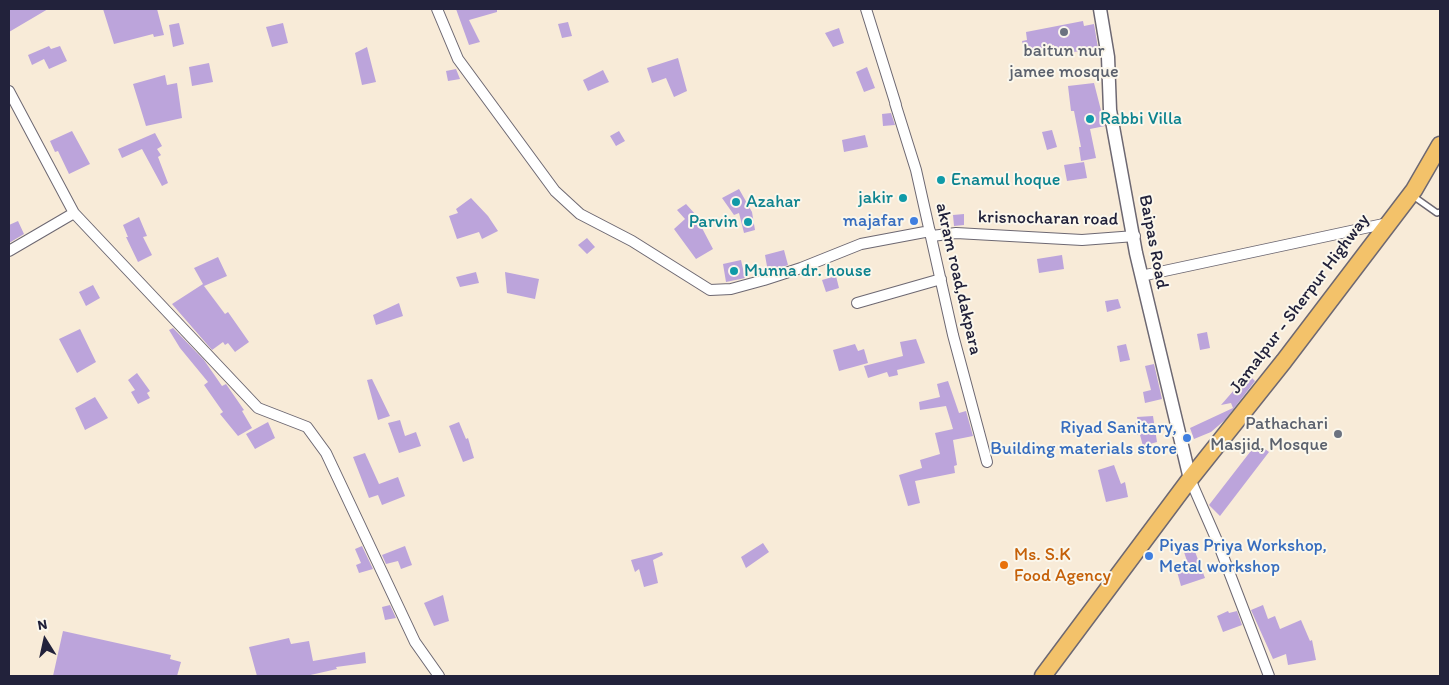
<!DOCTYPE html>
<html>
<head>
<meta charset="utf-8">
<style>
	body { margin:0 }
	#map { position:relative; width:1449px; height:685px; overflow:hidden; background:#f8ebd8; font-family:Itim,sans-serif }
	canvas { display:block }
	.frame { position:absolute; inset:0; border:10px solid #22223b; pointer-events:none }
	.north { position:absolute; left:20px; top:615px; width:50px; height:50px; -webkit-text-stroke:4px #fbf7ec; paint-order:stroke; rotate:350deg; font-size:14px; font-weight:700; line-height:20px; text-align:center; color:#22223b }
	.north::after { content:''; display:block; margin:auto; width:18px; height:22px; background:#22223b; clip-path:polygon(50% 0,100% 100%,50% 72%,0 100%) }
</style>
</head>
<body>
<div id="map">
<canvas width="1449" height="685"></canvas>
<div class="frame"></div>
<div class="north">N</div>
</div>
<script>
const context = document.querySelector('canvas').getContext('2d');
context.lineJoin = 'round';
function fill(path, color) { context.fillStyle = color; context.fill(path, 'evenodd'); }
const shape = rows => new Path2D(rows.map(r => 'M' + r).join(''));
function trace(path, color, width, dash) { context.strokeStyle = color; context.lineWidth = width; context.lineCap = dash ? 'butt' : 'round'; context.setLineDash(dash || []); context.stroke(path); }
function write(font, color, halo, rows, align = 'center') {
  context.font = font + ' Itim,sans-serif'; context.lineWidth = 4; context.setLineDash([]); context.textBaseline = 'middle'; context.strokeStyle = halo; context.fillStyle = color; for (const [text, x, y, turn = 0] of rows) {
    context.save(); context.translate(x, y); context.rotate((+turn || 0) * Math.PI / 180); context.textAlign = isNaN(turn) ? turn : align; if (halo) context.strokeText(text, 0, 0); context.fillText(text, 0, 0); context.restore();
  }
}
const building = shape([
	[9,9,48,9,9,32],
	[103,9,157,9,164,35,154,37,153,34,114,44],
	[456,9,497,9,497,12,469,20,480,42,469,45],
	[1083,21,1084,26,1094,24,1098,48,1056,55,1054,45,1025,52,1022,41,1027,40,1026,32],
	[568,22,572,36,562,38,558,24],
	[179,23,184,44,173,47,169,25],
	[283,23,288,43,272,47,266,27],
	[839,28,844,43,833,47,825,33],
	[49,46,51,49,60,46,67,61,49,69,44,59,32,65,28,55],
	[367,47,376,82,362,85,355,53],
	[678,58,687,91,674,97,666,78,652,83,647,68],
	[209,63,213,82,192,86,189,67],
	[867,67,875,88,864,92,856,72],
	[456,69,460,79,448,81,446,71],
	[603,70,609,82,588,91,583,80],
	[165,75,167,85,177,83,182,118,146,126,133,84],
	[1094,83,1105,126,1090,129,1096,158,1081,161,1079,147,1081,147,1074,111,1071,111,1068,86],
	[891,113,895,125,883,126,882,114],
	[1052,130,1057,147,1047,150,1042,132],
	[72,131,90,164,69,174,58,151,55,152,50,141],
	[619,131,625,141,616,146,610,136],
	[155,133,162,146,157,149,161,155,158,157,168,183,162,186,142,149,122,158,118,149],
	[865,135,868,147,844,152,842,140],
	[1084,162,1087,178,1067,181,1064,165],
	[739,189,752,212,755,230,744,233,739,213,734,215,722,198],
	[471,198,488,216,498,231,482,239,479,232,457,239,449,216,458,213,456,209],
	[686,204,696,215,693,217,702,228,713,249,696,259,674,229,685,219,677,210],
	[964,214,964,225,954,226,953,215],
	[139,217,147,236,143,237,152,255,138,262,126,237,128,237,123,225],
	[18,221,24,234,9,243,9,225],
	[587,238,595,247,587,254,578,245],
	[784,250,788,265,768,272,765,255],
	[1062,255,1064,269,1039,273,1037,259],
	[218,257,227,276,204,286,225,314,228,312,249,342,235,352,228,343,225,345,223,342,212,350,172,304,203,284,194,268],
	[741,260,745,278,726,282,723,264],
	[476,272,479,283,460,287,456,277],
	[505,272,539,279,535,299,507,293],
	[836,276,839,288,826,292,822,280],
	[93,285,100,298,86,306,79,292],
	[1118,299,1121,308,1107,312,1105,301],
	[399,303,403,316,376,325,373,315],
	[173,328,204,360,222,386,226,384,244,410,242,411,252,428,238,436,220,414,223,412,204,385,208,382,180,348,169,330],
	[80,329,96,362,77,373,59,339],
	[1207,332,1210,348,1200,350,1197,334],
	[916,339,925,363,897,370,898,375,889,377,887,372,868,378,864,366,903,356,900,342],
	[855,344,858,351,864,349,868,363,839,371,833,350],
	[1126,344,1130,360,1120,362,1117,346],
	[1154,364,1162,399,1145,403,1143,392,1151,390,1145,366],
	[137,373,150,391,147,393,150,398,138,404,131,392,135,390,128,380],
	[1248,374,1255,381,1225,420,1211,432,1194,439,1190,428,1233,408,1231,403,1221,405],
	[372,379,390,416,378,420,367,380],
	[948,381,959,413,966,411,973,436,953,440,957,465,954,466,955,473,915,481,920,503,908,506,899,475,922,468,920,460,940,454,935,433,953,429,946,406,920,410,919,402,940,397,937,384],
	[95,397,108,418,85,430,75,408],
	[1153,416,1157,442,1143,446,1140,435,1137,435,1135,423,1138,422,1137,417],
	[400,420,405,436,416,432,421,446,399,453,388,423],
	[268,422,275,438,255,449,246,434],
	[459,422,466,439,468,438,474,458,463,462,449,426],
	[1257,443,1269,452,1220,516,1209,505],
	[365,453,379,484,398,477,405,496,382,505,378,495,369,498,353,457],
	[1114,465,1121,484,1125,482,1128,497,1106,502,1098,470],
	[763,543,769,552,746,568,741,557],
	[362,546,373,569,359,573,356,565,361,563,355,549],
	[405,546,412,565,401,569,398,561,386,564,382,555],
	[1194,549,1205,578,1181,586,1176,568,1188,564,1184,552],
	[662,552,663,555,653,560,658,583,644,587,639,569,635,572,631,560],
	[443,595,449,621,434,626,424,603],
	[390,605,396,618,385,620,382,607],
	[1263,605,1268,619,1275,616,1280,629,1301,620,1310,641,1312,640,1316,660,1288,665,1286,654,1273,659,1251,610],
	[1228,611,1229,613,1237,611,1242,625,1223,632,1217,616],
	[63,631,171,655,170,659,181,662,177,676,53,676],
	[289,638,291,644,309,641,313,661,365,652,366,663,336,667,337,669,306,676,257,676,249,647]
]);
const service = shape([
	[1413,196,1437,213,1440,212]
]);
const minor = shape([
	[437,9,458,59,555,191,580,214,632,241,710,290,731,289,764,280,801,268,861,244,930,231],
	[866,9,896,105],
	[9,91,74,213,258,408,307,427,326,453,415,642,439,676],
	[895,103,916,170,953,335,987,462],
	[932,236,956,233,1082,240,1135,236],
	[9,251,74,213],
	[1141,276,1388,223],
	[857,303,941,279],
	[1190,479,1218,543,1269,676]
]);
const tertiary = shape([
	[1100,9,1108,57,1110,110,1136,253,1190,479]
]);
const primary = shape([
	[1043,676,1190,479,1284,361,1414,190,1440,145]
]);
const markers = [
	[1064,32,5,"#6b7280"],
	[1090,119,5,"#0f9aa8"],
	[941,180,5,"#0f9aa8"],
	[903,198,5,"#0f9aa8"],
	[736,202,5,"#0f9aa8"],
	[914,221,5,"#3f7fe0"],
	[748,222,5,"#0f9aa8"],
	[734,271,5,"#0f9aa8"],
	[1338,434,5,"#6b7280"],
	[1187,438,5,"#3f7fe0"],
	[1149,556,5,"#3f7fe0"],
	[1004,565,5,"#e8710a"]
];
const worshipNames = [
	["baitun nur",1064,51],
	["jamee mosque",1064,72],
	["Pathachari",1328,424,"right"],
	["Masjid, Mosque",1328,445,"right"]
];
const cultureNames = [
	["Rabbi Villa",1100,119],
	["Enamul hoque",951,180],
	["jakir",893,198,"right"],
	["Azahar",746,202],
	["Parvin",738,222,"right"],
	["Munna dr. house",744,271]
];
const streetNames = [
	["krisnocharan road",1048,219,1],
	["Baipas Road",1153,242,79],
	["akram road,dakpara",958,279,77],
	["Jamalpur - Sherpur Highway",1300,304,-53]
];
const shopNames = [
	["majafar",904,221],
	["Riyad Sanitary,",1177,428],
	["Building materials store",1177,449],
	["Piyas Priya Workshop,",1159,546,"left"],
	["Metal workshop",1159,567,"left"]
];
const foodNames = [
	["Ms. S.K",1014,555],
	["Food Agency",1014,576]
];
fill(building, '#bca4db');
trace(service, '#6d6872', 8);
trace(minor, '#6d6872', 12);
trace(tertiary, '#6d6872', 15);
trace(primary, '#6d6872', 19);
trace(service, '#fff', 5);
trace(minor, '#fff', 10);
trace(tertiary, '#fff', 12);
trace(primary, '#f3c26a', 16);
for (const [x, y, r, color] of markers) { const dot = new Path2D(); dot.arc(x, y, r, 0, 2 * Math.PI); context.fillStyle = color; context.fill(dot); trace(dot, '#fbf7ec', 2); }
write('18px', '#5b616d', '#fbf7ec', worshipNames);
write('18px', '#0d838f', '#fbf7ec', cultureNames, 'left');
write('18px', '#22223b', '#fbf7ec', streetNames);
write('18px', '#366cbe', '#fbf7ec', shopNames, 'right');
write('18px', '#c56008', '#fbf7ec', foodNames, 'left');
</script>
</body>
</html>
